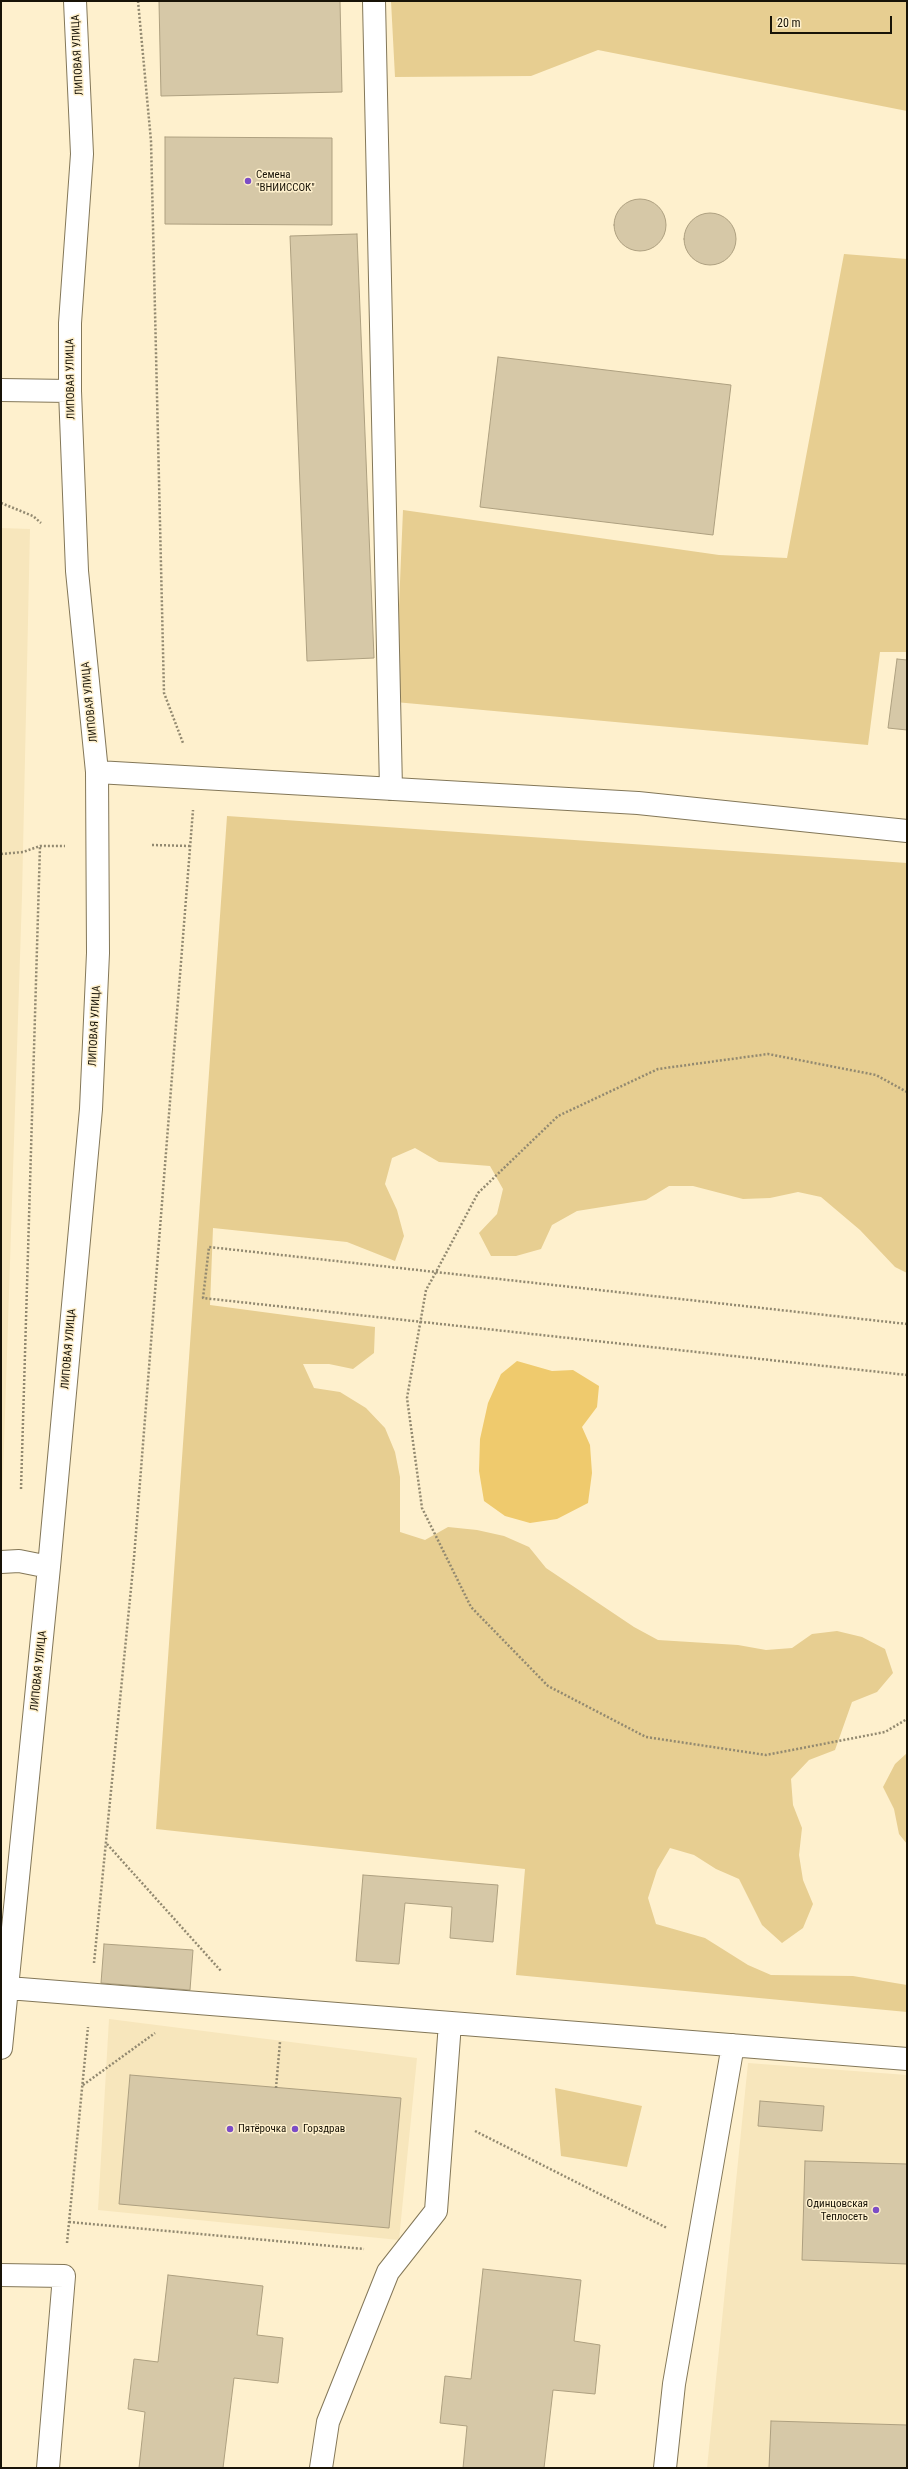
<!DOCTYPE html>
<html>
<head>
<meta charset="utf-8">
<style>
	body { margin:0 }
	#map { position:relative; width:908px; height:2469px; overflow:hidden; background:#fef0cd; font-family:"Roboto Condensed",sans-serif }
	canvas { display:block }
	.frame { position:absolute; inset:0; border:2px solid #181307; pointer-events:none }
	.scale { position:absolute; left:770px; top:16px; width:122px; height:18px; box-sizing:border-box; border:2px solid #181307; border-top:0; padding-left:5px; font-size:12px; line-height:14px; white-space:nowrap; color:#181307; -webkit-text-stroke:3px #fef0cd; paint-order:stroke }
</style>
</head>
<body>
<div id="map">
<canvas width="908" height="2469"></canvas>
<div class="frame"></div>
<div class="scale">20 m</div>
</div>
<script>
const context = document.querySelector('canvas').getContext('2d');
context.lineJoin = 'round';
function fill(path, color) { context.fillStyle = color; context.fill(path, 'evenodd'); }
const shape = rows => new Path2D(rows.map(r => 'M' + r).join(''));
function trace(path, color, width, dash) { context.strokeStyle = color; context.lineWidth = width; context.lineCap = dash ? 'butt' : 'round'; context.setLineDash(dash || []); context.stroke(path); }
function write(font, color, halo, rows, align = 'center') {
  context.font = font + ' "Roboto Condensed",sans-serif'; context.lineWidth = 3; context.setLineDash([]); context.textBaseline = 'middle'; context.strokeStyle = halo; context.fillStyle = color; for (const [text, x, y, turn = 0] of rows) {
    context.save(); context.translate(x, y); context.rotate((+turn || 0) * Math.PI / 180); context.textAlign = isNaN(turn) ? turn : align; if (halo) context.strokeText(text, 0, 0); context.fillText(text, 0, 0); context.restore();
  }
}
const built = shape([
	[1,528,30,529,22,896,2,1506],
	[109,2019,417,2058,399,2240,98,2210],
	[748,2063,907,2075,907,2468,707,2468]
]);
const green = shape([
	[391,1,907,1,907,111,598,50,531,76,395,77],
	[844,254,907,259,907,652,880,652,868,745,395,702,403,510,719,555,787,558],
	[227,816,907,863,907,1273,895,1267,860,1230,821,1197,798,1192,770,1198,743,1199,693,1186,669,1186,646,1200,577,1211,552,1225,541,1249,516,1256,491,1256,479,1233,497,1214,503,1189,490,1166,439,1162,415,1148,392,1158,385,1184,397,1210,404,1236,395,1261,347,1242,213,1228,210,1305,375,1327,374,1353,353,1369,329,1364,303,1364,314,1388,340,1392,366,1408,385,1428,395,1452,400,1477,400,1532,425,1540,448,1527,477,1530,504,1536,529,1547,546,1568,634,1627,658,1640,738,1645,766,1650,792,1648,812,1634,837,1631,862,1637,885,1649,893,1673,877,1692,852,1702,835,1750,809,1760,791,1779,793,1805,802,1828,799,1855,803,1880,813,1904,803,1928,782,1943,762,1925,739,1879,716,1869,694,1855,670,1848,657,1870,648,1898,656,1924,705,1938,748,1965,771,1975,853,1976,907,1985,907,2012,516,1975,525,1869,156,1829],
	[907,1753,907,1844,899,1834,894,1809,883,1787,895,1764],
	[555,2088,642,2106,627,2167,561,2156]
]);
const water = shape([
	[517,1361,552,1371,573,1370,599,1386,597,1407,582,1427,590,1445,592,1473,588,1503,557,1519,530,1523,505,1516,484,1501,479,1471,480,1439,488,1403,501,1374]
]);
const building = shape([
	[159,1,340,1,342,92,161,96,159,1],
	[165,137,332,138,332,225,165,224,165,137],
	'614 225a26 26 0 1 1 52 0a26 26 0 1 1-52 0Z',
	'684 239a26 26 0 1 1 52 0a26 26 0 1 1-52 0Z',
	[357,234,374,658,307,661,290,236,357,234],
	[498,357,731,385,713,535,480,507,498,357],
	[897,659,907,660,907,730,888,728,897,659],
	[363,1875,498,1885,493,1942,450,1938,452,1907,405,1903,399,1964,356,1961,363,1875],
	[104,1944,193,1950,190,1990,101,1983,104,1944],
	[130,2075,401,2098,389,2228,119,2204,130,2075],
	[760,2101,824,2106,822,2131,758,2126,760,2101],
	[805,2161,907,2164,907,2264,802,2260,805,2161],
	[483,2269,581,2280,574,2341,600,2345,595,2394,553,2390,544,2468,463,2468,467,2426,440,2423,445,2376,471,2379,483,2269],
	[168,2275,263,2286,257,2335,283,2338,278,2383,234,2378,223,2468,139,2468,145,2412,128,2409,134,2359,158,2362,168,2275],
	[771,2421,907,2425,907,2468,769,2468,771,2421]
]);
const path = shape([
	[138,1,151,141,164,693,183,743],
	[1,503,33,516,41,523],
	[152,845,190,846],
	[1,854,23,852,40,846,65,846],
	[907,1092,876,1075,768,1054,658,1069,558,1116,478,1193,436,1272,426,1290,407,1398,422,1508,471,1607,548,1686,646,1737,766,1755,885,1732,907,1719],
	[907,1324,209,1247,203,1298,907,1375],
	[21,1489,40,846],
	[107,1844,221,1971],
	[94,1963,134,1558,193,810],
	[83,2085,155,2033],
	[276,2088,280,2042],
	[475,2131,667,2228],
	[69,2222,364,2249],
	[67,2243,88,2027]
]);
const minor = shape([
	[374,1,391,789],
	[1,390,70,391],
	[97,772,638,803,907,831],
	[1,1562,19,1561,49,1567],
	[8,1988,907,2059],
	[1,2048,49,1567,91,1109,98,953,97,772,77,571,70,391,70,323,82,154,75,1],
	[1,2275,64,2276,48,2468],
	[321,2468,328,2422,388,2272,436,2211,450,2023],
	[665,2468,674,2384,733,2045]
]);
const markers = [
	[248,181,4,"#7c4dc6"],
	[230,2129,4,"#7c4dc6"],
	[295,2129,4,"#7c4dc6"],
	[876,2210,4,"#7c4dc6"]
];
const streetNames = [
	["ЛИПОВАЯ УЛИЦА",78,55,-93],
	["ЛИПОВАЯ УЛИЦА",71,379,-91],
	["ЛИПОВАЯ УЛИЦА",90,702,-96],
	["ЛИПОВАЯ УЛИЦА",95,1026,-87],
	["ЛИПОВАЯ УЛИЦА",69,1349,-85],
	["ЛИПОВАЯ УЛИЦА",39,1671,-84]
];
const poiNames = [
	["Семена",256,175],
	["\"ВНИИССОК\"",256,188],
	["Пятёрочка",238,2129],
	["Горздрав",303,2129],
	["Одинцовская",868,2204,"right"],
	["Теплосеть",868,2217,"right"]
];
fill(built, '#f7e6bc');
fill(green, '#e7ce91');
fill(water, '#efca6d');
fill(building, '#d6c8a7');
trace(building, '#aea080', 1);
trace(minor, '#837758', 24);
trace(path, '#928970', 2.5, [2, 2]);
trace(minor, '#fff', 22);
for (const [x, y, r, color] of markers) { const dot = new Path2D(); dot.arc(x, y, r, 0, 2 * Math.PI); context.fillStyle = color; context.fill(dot); trace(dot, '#fef0cd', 1.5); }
write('11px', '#181307', '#fef0cd', streetNames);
write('11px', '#181307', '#fef0cd', poiNames, 'left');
</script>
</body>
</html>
